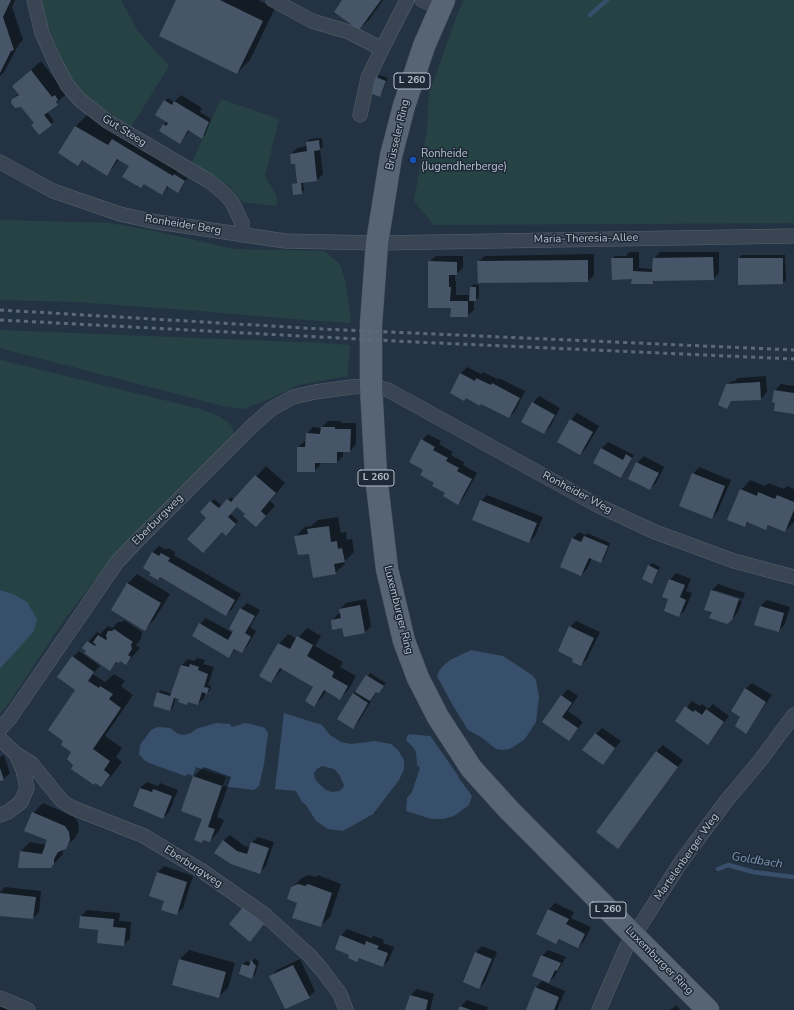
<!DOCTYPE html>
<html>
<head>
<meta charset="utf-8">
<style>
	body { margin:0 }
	canvas { display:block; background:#243343 }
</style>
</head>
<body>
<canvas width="794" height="1010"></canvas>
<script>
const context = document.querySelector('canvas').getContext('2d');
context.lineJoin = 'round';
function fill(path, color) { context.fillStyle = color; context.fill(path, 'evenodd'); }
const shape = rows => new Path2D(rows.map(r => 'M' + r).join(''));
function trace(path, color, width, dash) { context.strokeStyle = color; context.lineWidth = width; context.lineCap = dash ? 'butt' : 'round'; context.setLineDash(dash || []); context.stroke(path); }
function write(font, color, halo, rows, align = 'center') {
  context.font = font + ' "Nunito Sans",sans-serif'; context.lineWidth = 3; context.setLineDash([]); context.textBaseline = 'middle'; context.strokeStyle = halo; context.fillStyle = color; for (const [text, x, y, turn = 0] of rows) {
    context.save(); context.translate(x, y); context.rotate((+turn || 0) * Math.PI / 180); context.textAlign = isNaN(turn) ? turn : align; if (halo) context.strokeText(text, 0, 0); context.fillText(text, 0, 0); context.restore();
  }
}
const green = shape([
	[40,0,121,0,137,30,169,66,131,127,89,99,78,88,69,75,46,22],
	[464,0,794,0,794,223,434,225,414,201,427,129,429,94,459,10],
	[221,99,279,119,265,176,276,195,277,206,242,202,231,187,191,164],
	[0,220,109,223,155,231,234,249,324,251,340,264,345,280,351,323,305,320,188,310,76,302,0,300],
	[0,330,321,343,350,345,347,376,299,385,262,402,243,409,223,406,0,348],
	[0,360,200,409,219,416,232,426,234,433,220,451,108,563,60,626,6,707,0,713,0,669,9,660,13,594,0,590]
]);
const water = shape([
	[0,590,13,594,27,602,37,619,34,631,0,669],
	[471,650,503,656,532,675,536,680,539,697,536,722,525,739,510,749,502,750,496,749,481,737,468,730,452,704,437,676,439,671,443,666,450,660],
	[284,713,322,725,330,735,341,742,351,744,375,741,391,744,398,750,404,760,404,769,399,780,373,814,343,831,328,829,316,821,306,805,302,802,296,791,275,789],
	[322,766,334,769,339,774,344,785,343,788,339,791,332,792,326,790,319,784,315,779,314,773,317,769],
	[216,723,230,724,232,727,245,723,255,725,265,728,268,733,264,764,259,786,254,790,222,786,188,774,185,776,149,763,144,760,139,754,140,745,151,730,158,727,170,728,178,734,184,735,191,733,196,729],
	[460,730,466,765,458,777,472,796,469,805,454,816,443,819,432,819,406,811,407,798,412,792,420,768,417,765,416,752,413,747,406,740,407,737,409,734,428,736]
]);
const pier = shape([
	[459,728,461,729,467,740,468,765,460,777,465,783,459,777,429,734],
	[196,767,226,777,222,786,193,776]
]);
const shadow = shape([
	[0,0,15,0,12,7,23,40,19,44,4,72,0,76],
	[177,0,258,0,275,8,250,60,237,73],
	[344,0,383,0,369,20,359,29],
	[41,61,66,94,47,112,54,121,51,124,35,123,22,106,13,99,19,93,13,86],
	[380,75,388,78,382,93,379,96,377,78],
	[181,95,202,108,200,112,211,119,205,135,202,137,190,130,180,142,164,125,167,121,165,101,168,98,174,102],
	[94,108,179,169,177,172,187,178,181,189,178,191,169,186,162,193,130,166,119,159,113,168,106,174,83,160,78,165,60,153,76,126],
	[322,138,323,146,320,149,323,174,317,180,303,182,304,190,301,193,293,185,298,181,295,163,291,154,297,148,307,146,307,142,310,139],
	[629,252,639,252,639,268,653,269,654,259,660,252,719,252,719,273,713,279,656,280,653,283,632,283,634,278,612,259,615,256,626,256],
	[594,254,594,275,588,281,479,282,478,262,485,256],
	[742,255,785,255,786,280,783,283,739,258],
	[436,256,463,256,463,268,456,274,455,274,455,281,456,281,456,295,470,295,471,287,474,284,479,285,479,297,476,300,474,300,474,310,467,316,452,307,429,262],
	[467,367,481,374,483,372,497,379,499,378,525,391,515,411,509,417,482,403,451,392,461,373],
	[766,376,767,392,761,399,732,400,726,408,727,385,730,382,735,381,738,378],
	[781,384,794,386,794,413,777,402,775,390],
	[539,396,560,408,550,427,544,433,533,403],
	[577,413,599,426,586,448,580,454,571,420],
	[328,421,341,421,341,423,356,423,356,444,350,451,343,451,343,456,337,462,321,462,320,465,314,471,298,447,305,441,307,441,307,434,313,427,321,428],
	[428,434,441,441,439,444,453,452,451,455,464,462,463,465,477,473,464,497,458,503,424,470,422,440],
	[608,442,634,455,624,474,621,477,594,462,602,448],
	[644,456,664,467,656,483,650,489,629,479,637,463],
	[266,466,285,483,270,501,275,506,256,526,246,514,237,506,230,513,238,521,229,532,207,518,201,512,214,499,222,506,231,497,234,500],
	[699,467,731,480,718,511,712,518,693,474],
	[750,480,765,486,768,483,784,489,787,486,794,489,794,522,785,531,770,524,766,529,749,522,745,526,741,490],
	[487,495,543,517,535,536,529,542,481,501],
	[338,517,341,533,346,532,347,540,352,539,354,552,345,561,345,564,335,573,309,553,295,537,305,527,311,526,318,520],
	[579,532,586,535,587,533,610,543,604,559,601,561,592,558,587,569,581,575,573,538],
	[159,546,166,550,168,548,175,552,174,555,241,594,232,609,226,615,160,577,158,579,152,572,144,568,153,552],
	[652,563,660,567,654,580,651,582,649,566],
	[676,573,691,579,686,591,692,593,685,610,679,616,670,599,670,580],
	[137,574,170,594,154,620,145,629,128,583],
	[718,584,745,593,743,599,714,590,714,592,742,601,738,612,732,619,713,611,712,590],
	[366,599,371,626,365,632,343,627,332,620,338,614,341,613,340,609,346,603],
	[767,600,790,607,785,624,779,631,760,606],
	[247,603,260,610,250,627,256,631,248,645,242,652,236,648,229,657,200,624,206,618,233,633,241,609],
	[124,620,142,632,141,639,136,645,140,648,126,664,120,660,110,669,83,648,97,632,100,634,108,626,112,628,118,622,122,622],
	[576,621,600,632,587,659,581,665,570,627],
	[307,628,321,636,315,646,343,662,340,667,356,676,349,689,340,698,326,691,323,696,314,705,314,687,283,668,271,682,260,675,279,644,288,634,297,639],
	[79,651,100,666,93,674,105,682,114,674,125,681,121,686,133,695,105,736,122,748,116,757,122,762,113,774,101,786,74,765,72,751,65,740,77,690,73,657],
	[197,658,205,660,203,664,214,667,208,685,211,686,210,690,207,693,206,692,204,698,198,704,189,701,187,704,180,698,176,697,173,707,170,710,158,693,161,690,172,694,182,665,188,659,194,661],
	[370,673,386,683,379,692,377,691,359,721,353,727,353,694],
	[752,683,772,695,746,732,741,718,745,689],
	[568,689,578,696,568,711,583,722,569,740,543,722,562,695],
	[692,701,700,706,702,704,708,709,713,704,729,716,714,737,708,743,676,721],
	[602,728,621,741,602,764,596,734],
	[663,745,683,760,624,841,618,847,598,832,657,751],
	[4,755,10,773,4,779,0,780,0,783,0,757],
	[204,767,231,777,217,817,224,820,219,831,210,841,204,839,202,842,203,818,182,811,194,776],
	[147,782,158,786,160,783,178,790,169,812,163,818,134,805,140,788],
	[43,803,74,817,78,822,79,830,75,838,63,849,63,854,51,867,20,852,30,842,47,845,49,840,33,813],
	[230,835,243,845,250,848,251,843,258,837,274,842,266,866,260,872,223,841],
	[164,866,193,876,183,908,176,914,165,900,158,872],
	[308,875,316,877,318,875,341,884,330,917,320,926,292,887,302,878],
	[5,887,41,891,39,912,33,918,0,915,0,892],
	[555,903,574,912,571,918,591,927,584,941,578,947,560,939,556,943,538,934,549,909],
	[87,910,120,913,119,921,131,922,130,939,123,945,99,930,81,916],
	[347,929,371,938,374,936,384,940,383,943,394,947,389,960,383,966,360,958,357,960,351,954,341,936],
	[482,946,497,952,485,982,479,988,476,952],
	[189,950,235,963,228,988,218,997,180,959],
	[548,950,566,957,555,976,549,982,542,956],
	[255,958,259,962,255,975,252,978,240,974,243,964,246,961,251,963],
	[300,959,315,991,309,997,271,976,277,970],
	[542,981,565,991,557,1010,527,1010,536,987],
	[417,989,434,994,430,1010,406,1010,410,996],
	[467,1000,488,1007,487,1010,459,1010,461,1006],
	[0,1003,17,1010,0,1010],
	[677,1005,680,1010,670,1010]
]);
const stream = shape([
	[590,15,607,0],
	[718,869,728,865,753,872,794,877]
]);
const building = shape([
	[0,0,11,0,3,17,14,50,11,51,0,73],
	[176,0,220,0,263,21,237,74,159,36],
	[342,0,381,0,359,30,334,12],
	[31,70,52,97,55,95,58,100,56,102,58,105,44,115,52,125,39,135,31,125,34,123,21,107,15,108,11,103,12,99,19,95,12,86],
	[376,77,386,81,380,97,370,93],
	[164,100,172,105,174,101,209,122,202,139,188,130,180,144,159,131,163,124,166,126,168,123,155,115],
	[75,126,108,145,112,139,173,176,174,174,185,181,178,193,167,186,162,195,144,184,141,188,122,177,129,166,117,159,107,176,82,160,78,166,58,153],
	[319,140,320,150,314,151,317,181,301,183,302,194,293,195,292,184,297,183,295,164,291,164,290,154,307,151,306,142],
	[713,257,714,280,653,281,653,284,631,284,632,279,612,280,611,258,633,258,633,271,652,272,653,258],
	[738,258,783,258,783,284,738,285],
	[588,260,588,282,478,283,477,261],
	[428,261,457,262,457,275,449,275,449,287,451,287,450,301,468,301,468,317,450,317,451,308,428,308],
	[470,287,476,287,476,301,469,301],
	[460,373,475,381,476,378,491,385,492,383,520,398,509,418,481,404,480,406,466,398,464,401,450,393],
	[760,382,761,400,731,401,727,409,718,405,726,384],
	[774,390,794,393,794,414,774,411,775,403,772,402],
	[532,402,555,415,544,434,521,422],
	[570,419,593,432,580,455,557,442],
	[321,427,335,427,335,429,351,429,350,452,337,452,337,463,315,463,315,472,297,472,297,447,305,447,306,433,320,434],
	[421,439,435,447,433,450,448,458,446,461,459,468,457,471,472,479,458,505,443,496,445,493,432,486,434,483,420,475,423,470,409,462],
	[601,448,623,460,626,454,632,458,621,478,593,463],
	[636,462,659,473,650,490,628,479],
	[692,473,725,486,712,519,679,506],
	[255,475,276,493,261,511,266,516,256,527,243,516,245,514,237,507,228,517,236,524,226,536,222,532,203,553,187,539,206,518,200,512,210,501,219,508,227,499,231,502],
	[740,489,757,496,758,492,775,499,777,495,794,502,794,510,785,532,768,525,766,530,747,522,745,527,727,520],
	[480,500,537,523,529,543,472,520],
	[329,526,331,542,337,541,338,549,342,548,345,562,334,564,336,574,313,578,309,554,298,555,294,536,308,534,307,529],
	[584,536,608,546,601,563,589,558,581,576,560,567,572,538,581,542],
	[152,552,159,556,161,553,170,558,168,561,235,600,226,616,160,577,158,580,149,575,151,573,143,568],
	[648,565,658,570,652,584,642,579],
	[669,579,685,585,680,597,686,600,679,617,664,611,668,599,662,597],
	[127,583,161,603,145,631,111,610],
	[711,590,739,599,732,620,727,624,709,618,712,612,704,610],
	[360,605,365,633,344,637,342,628,332,630,331,620,341,618,339,609],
	[760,606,784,613,779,632,754,625],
	[240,608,255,616,245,633,251,637,242,653,234,649,229,658,192,636,199,623,228,640,233,631,229,629],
	[569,626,594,638,581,666,572,662,573,659,558,651],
	[114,629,133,642,131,644,132,649,128,655,131,657,126,665,120,661,119,663,116,662,110,671,84,653,86,651,82,648,87,641,95,646,96,645,93,642,98,635,106,640,107,639,106,635,108,631,112,631],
	[297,636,313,645,307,656,334,672,332,677,348,686,340,700,324,690,314,707,305,701,313,687,280,668,271,683,259,676,278,643,290,649],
	[72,656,94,672,88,681,99,688,100,686,113,694,109,699,121,708,93,749,110,761,104,770,110,775,101,787,95,783,94,785,71,769,73,765,67,759,71,752,61,745,63,741,48,730,75,690,57,677],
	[190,664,199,667,198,670,208,674,204,687,209,688,207,694,202,692,198,705,188,702,187,705,178,702,179,699,174,698,170,711,153,706,157,692,170,696,181,665,189,667],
	[366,675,384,686,379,693,376,692,370,701,355,692],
	[745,688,766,702,746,734,735,726,740,717,731,711],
	[353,693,368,703,353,729,337,719],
	[561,695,572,703,562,717,578,728,569,741,542,722],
	[685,706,693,712,695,710,702,715,706,709,724,722,708,745,675,721],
	[595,733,615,748,603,765,582,750],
	[656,751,678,767,618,849,596,832],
	[0,768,4,780,0,781],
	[193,776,222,786,208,827,215,829,210,842,203,840,202,843,194,840,202,819,181,811],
	[140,788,152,792,153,789,172,796,163,819,133,806],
	[32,812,65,826,69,832,70,840,66,849,58,852,54,859,54,864,51,868,18,868,20,851,42,854,47,840,24,831],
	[223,840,237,851,247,854,251,842,269,848,260,874,231,864,214,853],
	[157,872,187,882,177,915,161,910,164,901,149,896],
	[298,884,305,886,308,884,332,893,321,927,292,918,297,903,287,899,291,887],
	[0,893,36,897,33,919,0,916],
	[243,907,264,924,250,942,229,924],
	[548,909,569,919,566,924,585,934,578,948,559,939,556,944,536,934],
	[80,916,114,919,113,927,126,928,124,946,97,943,98,930,79,928],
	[340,935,365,945,366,941,379,946,377,949,388,953,383,967,359,958,357,962,348,958,349,955,335,949],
	[475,952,492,959,479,989,463,982],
	[541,955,561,963,557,971,555,970,549,983,532,976],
	[179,959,226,972,219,998,172,985],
	[251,960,256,966,252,979,239,974,242,964,249,966],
	[293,965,310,998,285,1009,269,976],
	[535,987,559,997,554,1010,526,1010],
	[410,995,428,1000,426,1010,405,1010],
	[460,1006,471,1010,458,1010]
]);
const minor = shape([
	[34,0,42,33,54,60,67,85,80,100,107,121,209,181,224,193,232,202,242,223,242,235],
	[273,0,312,21,349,32,382,49,407,0],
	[422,0,440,8],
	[360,115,368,78,382,49],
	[0,162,53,191,120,214,151,221,285,241,377,243,794,236],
	[0,729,10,718,117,562,141,537,252,426,271,409,293,397,315,392,351,387,371,386,388,390,597,505,655,532,734,561,794,577],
	[0,739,16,754,23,770,27,788,21,802,8,812,0,815],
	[16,754,31,763,62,801,73,808,144,836,202,871,265,915,310,956,322,970,340,994,346,1010],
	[0,998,28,1010],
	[599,1010,626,948,681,862,727,800,759,762,794,715]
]);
const primary = shape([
	[444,0,424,46,404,106,391,156,377,243,371,324,371,386,376,476,387,569,404,641,418,678,438,717,471,768,509,810,708,1010]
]);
const rail = shape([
	[0,310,322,329,794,350],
	[0,320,415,342,794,359]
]);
const markers = [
	[413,160,4,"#1a4fb4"]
];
const shields = [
	[412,81,36],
	[376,478,36],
	[608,910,36]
];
const shieldNames = [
	["L 260",412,81],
	["L 260",376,478],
	["L 260",608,910]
];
const streetNames = [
	["Gut Steeg",124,131,32],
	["Brüsseler Ring",398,135,-77],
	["Ronheider Berg",183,225,9],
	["Maria-Theresia-Allee",586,239,-1],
	["Ronheider Weg",577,493,28],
	["Eberburgweg",158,520,-45],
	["Luxemburger Ring",398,610,76],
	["Martelenberger Weg",687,857,-55],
	["Eberburgweg",193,867,33],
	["Luxemburger Ring",659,961,45]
];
const poiNames = [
	["Ronheide",421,154],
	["(Jugendherberge)",421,167]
];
const waterNames = [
	["Goldbach",757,861,9]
];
fill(green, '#264244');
fill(water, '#374f6b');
fill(pier, '#243343');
fill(shadow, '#0007');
trace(stream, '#374f6b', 4.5);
fill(building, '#465567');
trace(minor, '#576270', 15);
trace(primary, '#46505f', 23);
trace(minor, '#394553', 14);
trace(primary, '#576473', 22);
trace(rail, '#5b697a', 3, [4, 4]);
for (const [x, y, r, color] of markers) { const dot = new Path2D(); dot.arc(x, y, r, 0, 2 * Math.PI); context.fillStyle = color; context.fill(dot); trace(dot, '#1e2938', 1.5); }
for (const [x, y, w] of shields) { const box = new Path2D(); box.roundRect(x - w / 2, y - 8, w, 16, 3); context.fillStyle = '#1e2938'; context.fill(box); trace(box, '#b6c0cc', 1); }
write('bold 10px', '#b6c0cc', null, shieldNames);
write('11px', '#b6c0cc', '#1e2938', streetNames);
write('11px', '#b6c0cc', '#1e2938', poiNames, 'left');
write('italic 12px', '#7c97b5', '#1e2938', waterNames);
</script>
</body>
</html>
